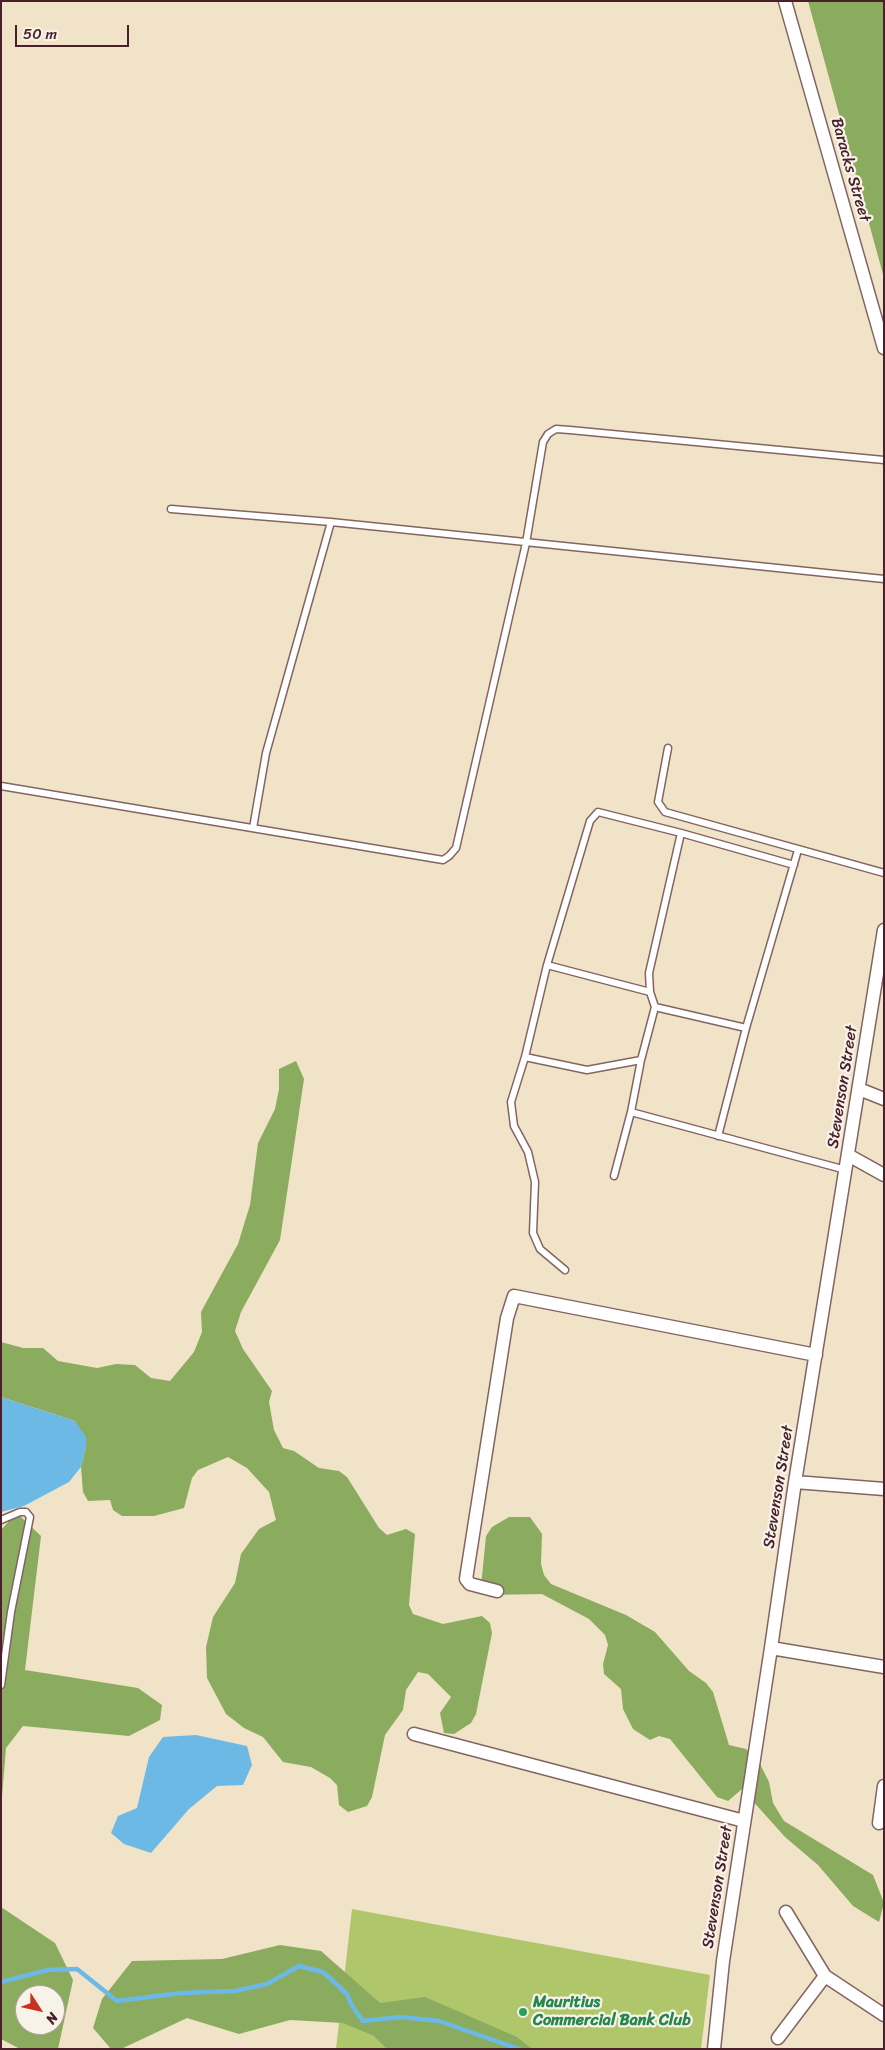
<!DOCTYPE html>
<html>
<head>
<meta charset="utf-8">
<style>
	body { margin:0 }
	#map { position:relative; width:885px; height:2050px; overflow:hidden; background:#f1e3c7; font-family:Sriracha,sans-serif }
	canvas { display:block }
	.frame { position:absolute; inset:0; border:2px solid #4a1f2b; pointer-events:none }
	.north { position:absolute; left:15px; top:1985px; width:50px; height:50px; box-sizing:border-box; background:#f7f3e8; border:1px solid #b29e9c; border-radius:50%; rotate:125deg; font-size:14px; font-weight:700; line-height:20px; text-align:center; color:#4a1f2b }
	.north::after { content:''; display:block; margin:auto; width:18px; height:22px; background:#c8321e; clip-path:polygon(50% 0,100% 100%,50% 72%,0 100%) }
	.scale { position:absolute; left:15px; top:25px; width:114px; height:22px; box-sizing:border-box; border:2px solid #4a1f2b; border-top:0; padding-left:6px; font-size:15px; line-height:18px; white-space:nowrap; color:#4a1f2b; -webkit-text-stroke:4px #f7f3e8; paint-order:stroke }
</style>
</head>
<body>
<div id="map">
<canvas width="885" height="2050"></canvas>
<div class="frame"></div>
<div class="north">N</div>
<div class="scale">50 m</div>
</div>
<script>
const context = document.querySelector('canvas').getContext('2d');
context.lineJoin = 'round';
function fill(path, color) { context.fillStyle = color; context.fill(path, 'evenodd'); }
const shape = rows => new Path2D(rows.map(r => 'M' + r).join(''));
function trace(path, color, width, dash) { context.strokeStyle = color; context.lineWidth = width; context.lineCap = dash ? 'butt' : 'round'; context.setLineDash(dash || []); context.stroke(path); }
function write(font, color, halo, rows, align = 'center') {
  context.font = font + ' Sriracha,sans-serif'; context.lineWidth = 4.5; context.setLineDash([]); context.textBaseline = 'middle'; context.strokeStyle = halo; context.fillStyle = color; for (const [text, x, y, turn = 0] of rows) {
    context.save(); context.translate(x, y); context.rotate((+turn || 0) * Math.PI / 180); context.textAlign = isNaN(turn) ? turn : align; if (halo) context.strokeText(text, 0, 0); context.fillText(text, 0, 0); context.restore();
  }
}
const green = shape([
	[352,1909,710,1975,701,2049,336,2049]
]);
const forest = shape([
	[808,1,884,1,884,278],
	[296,1061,304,1079,280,1240,241,1312,235,1331,243,1349,272,1391,269,1402,274,1430,283,1448,294,1451,319,1468,339,1471,347,1477,379,1528,387,1535,406,1529,415,1534,409,1605,413,1614,443,1624,482,1616,490,1623,492,1633,476,1714,471,1723,454,1734,444,1733,440,1713,451,1697,428,1674,418,1672,406,1690,403,1710,385,1735,372,1797,367,1806,348,1812,339,1805,337,1785,330,1778,311,1767,283,1762,263,1737,244,1728,226,1714,207,1678,206,1647,213,1617,235,1583,241,1554,259,1529,276,1520,269,1492,247,1468,228,1457,198,1470,192,1478,184,1508,154,1516,122,1516,113,1510,110,1500,88,1501,83,1492,81,1467,86,1447,75,1421,1,1397,1,1342,23,1348,43,1348,58,1361,97,1368,116,1364,135,1365,151,1378,170,1381,194,1352,202,1332,201,1312,238,1244,250,1205,258,1143,275,1109,279,1089,279,1069],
	[20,1516,41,1536,25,1670,138,1688,162,1705,160,1720,129,1736,23,1726,6,1748,1,1809,1,1530,11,1519],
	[509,1517,530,1517,542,1534,541,1564,544,1575,551,1584,626,1615,655,1632,689,1671,706,1683,713,1692,729,1745,746,1749,760,1764,769,1782,773,1803,784,1821,873,1875,884,1903,879,1922,853,1906,818,1865,785,1837,742,1789,728,1801,717,1797,670,1739,659,1736,650,1740,633,1729,623,1709,621,1689,604,1674,603,1664,608,1645,605,1635,589,1619,542,1594,488,1595,481,1586,486,1536,492,1527],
	[1,1907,55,1943,73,1980,58,2049,20,2049,1,2039],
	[25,1995,55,1995,55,2025,25,2025],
	[280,1945,321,1951,380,2003,425,1997,517,2037,532,2049,387,2049,374,2036,343,2023,290,2020,239,2034,187,2018,121,2049,111,2049,93,2028,102,1999,132,1961,222,1959]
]);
const water = shape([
	[1,1397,75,1421,86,1437,86,1447,81,1467,69,1482,24,1506,1,1512],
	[196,1735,247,1746,252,1765,243,1785,217,1786,189,1809,151,1853,124,1844,111,1833,118,1816,137,1808,149,1757,163,1737]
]);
const stream = shape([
	[1,1982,48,1970,77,1969,117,2001,181,1993,235,1991,267,1984,299,1966,323,1972,347,1994,352,2006,363,2021,401,2017,439,2021,519,2049]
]);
const lane = shape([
	[171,509,331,522,884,579],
	[668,748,658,802,665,812,884,873],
	[1,786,443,860,449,856,456,848,526,543,543,442,548,434,556,429,570,430,884,460],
	[253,828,266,753,331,522],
	[547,965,650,992],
	[655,1007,746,1028],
	[525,1057,511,1102,514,1126,528,1152,535,1182,533,1233,540,1249,565,1270],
	[641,1060,587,1070,525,1057,547,965,590,821,598,812,681,833,794,865],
	[631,1112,846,1170],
	[718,1136,746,1028,798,850],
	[614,1176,631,1112,641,1060,655,1007,650,992,649,973,681,833],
	[1,1520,20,1512,26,1512,30,1517,11,1612,1,1685]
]);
const street = shape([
	[785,1,884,348],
	[859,1089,884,1099],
	[848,1155,884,1175],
	[795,1482,884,1489],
	[497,1591,470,1584,466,1579,507,1318,514,1296,816,1355],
	[771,1648,884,1667],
	[414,1734,744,1821],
	[879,1823,884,1786],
	[786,1912,825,1976,884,2015],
	[778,2038,825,1976],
	[714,2049,723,1961,771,1648,795,1482,884,930]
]);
const markers = [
	[523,2012,5,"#2e9e5b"]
];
const streetNames = [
	["Baracks Street",850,170,74],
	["Stevenson Street",843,1087,-81],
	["Stevenson Street",779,1487,-81],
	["Stevenson Street",718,1887,-81]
];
const leisureNames = [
	["Mauritius",533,2003],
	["Commercial Bank Club",533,2021]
];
fill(green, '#afc66b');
fill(forest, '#8bab5f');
fill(water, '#6cb9e6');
trace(stream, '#6cb9e6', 4.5);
trace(lane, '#846462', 9);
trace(street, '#846462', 15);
trace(lane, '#fff', 6);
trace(street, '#fff', 12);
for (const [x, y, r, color] of markers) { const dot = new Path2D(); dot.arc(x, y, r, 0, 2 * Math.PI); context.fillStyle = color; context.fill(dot); trace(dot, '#f7f3e8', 2); }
write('16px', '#4a1f2b', '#f7f3e8', streetNames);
write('bold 16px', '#27864d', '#f7f3e8', leisureNames, 'left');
</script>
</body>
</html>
